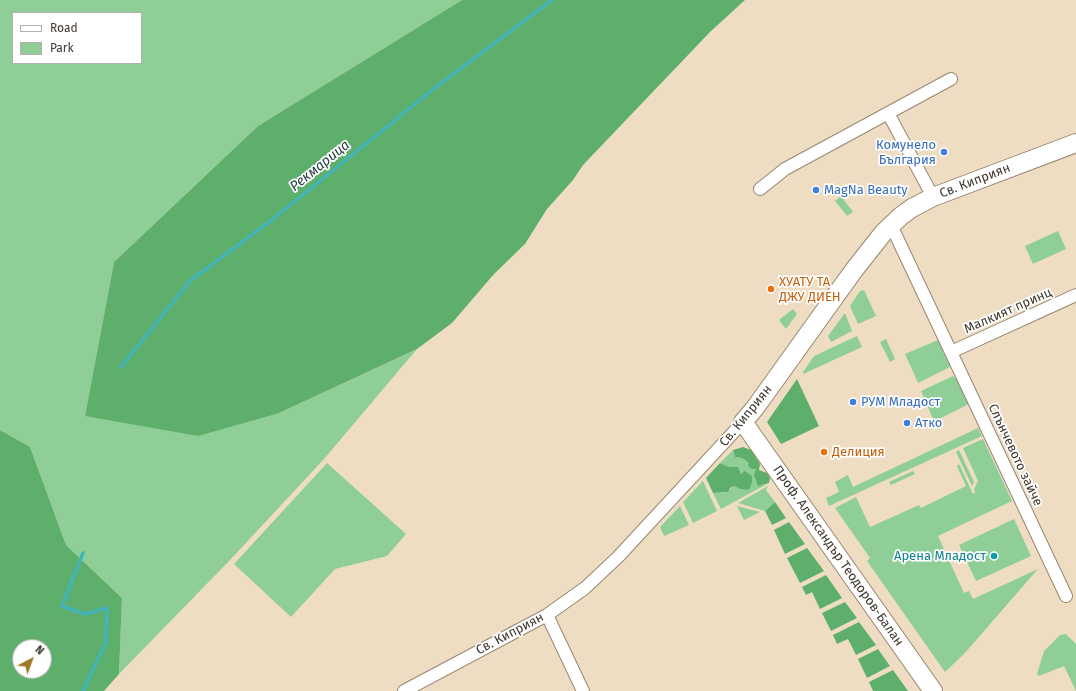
<!DOCTYPE html>
<html>
<head>
<meta charset="utf-8">
<style>
	body { margin:0 }
	#map { position:relative; width:1076px; height:691px; overflow:hidden; background:#eeddc3; font-family:"Fira Sans",sans-serif }
	canvas { display:block }
	.legend { position:absolute; left:12px; top:12px; width:130px; height:52px; box-sizing:border-box; background:#fff; border:1px solid #b2b0ab; margin:0; padding:5px 7px; list-style:none; font-size:12px; color:#3f392e }
	.legend li { display:flex; align-items:center; gap:8px; height:20px }
	.legend b { width:20px; border:1px solid #b2b0ab }
	.north { position:absolute; left:12px; top:639px; width:40px; height:40px; box-sizing:border-box; background:#fff; border:1px solid #b2b0ab; border-radius:50%; rotate:41deg; font-size:11px; font-weight:700; line-height:16px; text-align:center; color:#3f392e }
	.north::after { content:''; display:block; margin:auto; width:14px; height:18px; background:#9f7926; clip-path:polygon(50% 0,100% 100%,50% 72%,0 100%) }
</style>
</head>
<body>
<div id="map">
<canvas width="1076" height="691"></canvas>
<ul class="legend">
<li><b style="height:5px;background:#fff"></b>Road</li>
<li><b style="height:11px;background:#8fcf97"></b>Park</li>
</ul>
<div class="north">N</div>
</div>
<script>
const context = document.querySelector('canvas').getContext('2d');
context.lineJoin = 'round';
function fill(path, color) { context.fillStyle = color; context.fill(path, 'evenodd'); }
const shape = rows => new Path2D(rows.map(r => 'M' + r).join(''));
function trace(path, color, width, dash) { context.strokeStyle = color; context.lineWidth = width; context.lineCap = dash ? 'butt' : 'round'; context.setLineDash(dash || []); context.stroke(path); }
function write(font, color, halo, rows, align = 'center') {
  context.font = font + ' "Fira Sans",sans-serif'; context.lineWidth = 3.5; context.setLineDash([]); context.textBaseline = 'middle'; context.strokeStyle = halo; context.fillStyle = color; for (const [text, x, y, turn = 0] of rows) {
    context.save(); context.translate(x, y); context.rotate((+turn || 0) * Math.PI / 180); context.textAlign = isNaN(turn) ? turn : align; if (halo) context.strokeText(text, 0, 0); context.fillText(text, 0, 0); context.restore();
  }
}
const green = shape([
	[0,0,462,0,258,126,114,262,85,416,279,413,417,349,324,459,231,559,119,674,122,598,66,545,30,447,0,430],
	[13,13,141,13,141,63,13,63],
	[841,196,853,212,847,216,835,201],
	[1058,231,1066,249,1033,264,1025,246],
	[864,290,876,316,858,324,850,306,860,291],
	[793,309,797,314,786,329,779,320],
	[845,313,852,331,831,342,828,336],
	[857,336,862,347,803,374,803,372,814,356],
	[886,339,895,359,890,362,880,342],
	[938,340,950,367,918,383,905,354],
	[953,376,957,379,969,404,937,420,933,419,921,391],
	[978,428,982,436,829,506,826,498,839,492,835,482,848,475,853,487],
	[983,439,1012,501,938,536,964,593,969,591,973,599,1038,569,964,654,945,672,867,561,870,558,835,508,856,497,870,527,919,505,921,508,966,486,957,466,959,464,973,494,975,493,974,489,978,481,963,448],
	[733,450,735,457,742,458,756,468,762,485,767,484,721,509,713,493,724,493,735,486,741,474,738,468,729,467,720,463],
	[959,450,974,482,972,486,956,452],
	[327,463,406,534,387,556,335,569,291,617,234,564],
	[913,471,915,474,891,485,889,482],
	[703,481,717,511,693,523,683,502],
	[768,486,766,490,775,502,765,511,738,503],
	[680,506,689,525,664,536,660,527],
	[737,506,760,512,744,520],
	[1014,519,1031,556,976,581,959,545],
	[1066,634,1076,644,1076,691,1064,666,1039,676,1037,674,1044,651,1060,635]
]);
const forest = shape([
	[462,0,745,0,710,32,583,165,573,180,547,209,525,244,494,274,452,323,417,349,279,413,198,436,85,416,114,262,258,126],
	[797,379,819,426,781,444,767,422],
	[0,430,30,447,66,545,122,598,119,674,104,691,0,691],
	[20,647,44,647,44,671,20,671],
	[743,447,751,450,760,464,759,470,767,473,770,478,769,483,758,486,754,475,756,469,752,469,748,466,749,463,742,458,735,457,733,450],
	[720,463,729,467,738,467,741,474,745,471,752,476,752,482,749,490,740,489,735,486,730,488,728,492,713,493,706,478],
	[775,502,786,518,772,525,765,511],
	[789,522,805,544,785,554,774,530],
	[807,548,824,571,800,583,787,558],
	[826,575,842,598,820,609,812,592,806,595,802,587],
	[845,602,857,618,831,631,822,613],
	[859,622,876,645,856,655,848,639,837,644,833,635],
	[878,649,890,666,867,678,858,659],
	[893,670,908,691,873,691,869,682]
]);
const stream = shape([
	[121,367,190,281,273,219,436,87,552,0],
	[83,691,106,642,107,608,85,614,62,606,83,553]
]);
const street = shape([
	[888,113,933,197],
	[760,189,785,169,951,79],
	[891,225,1066,596],
	[951,352,1076,295],
	[547,615,583,691],
	[404,691,547,615,585,588,618,557,743,422]
]);
const secondary = shape([
	[933,691,743,422,755,408,854,270,884,232,901,216,912,208,933,197,1076,143]
]);
const markers = [
	[944,152,4,"#3f7fe0"],
	[816,190,4,"#3f7fe0"],
	[771,289,4,"#e8710a"],
	[853,402,4,"#3f7fe0"],
	[907,423,4,"#3f7fe0"],
	[824,452,4,"#e8710a"],
	[994,556,4,"#0f9aa8"]
];
const shopNames = [
	["Комунело",936,145,"right"],
	["България",936,160,"right"],
	["MagNa Beauty",824,190],
	["РУМ Младост",861,402],
	["Атко",915,423]
];
const streetNames = [
	["Св. Киприян",975,181,-21],
	["Малкият принц",1008,311,-24],
	["Св. Киприян",746,416,-51],
	["Слънчевото зайче",1015,455,65],
	["Проф. Александър Теодоров-Балан",838,556,55],
	["Св. Киприян",510,634,-28]
];
const foodNames = [
	["ХУАТУ ТА",779,282],
	["ДЖУ ДИЕН",779,297],
	["Делиция",832,452]
];
const cultureNames = [
	["Арена Младост",986,556]
];
const waterNames = [
	["Рекмарица",320,166,-39]
];
fill(green, '#8fcf97');
fill(forest, '#5faf6c');
trace(stream, '#44b5b7', 3.5);
trace(street, '#96876f', 14);
trace(secondary, '#96876f', 20);
trace(street, '#fff', 12);
trace(secondary, '#fff', 18);
for (const [x, y, r, color] of markers) { const dot = new Path2D(); dot.arc(x, y, r, 0, 2 * Math.PI); context.fillStyle = color; context.fill(dot); trace(dot, '#fff', 1.5); }
write('13px', '#366cbe', '#fff', shopNames, 'left');
write('13px', '#3f392e', '#fff', streetNames);
write('13px', '#c56008', '#fff', foodNames, 'left');
write('13px', '#0d838f', '#fff', cultureNames, 'right');
write('italic 14px', '#284242', '#fff', waterNames);
</script>
</body>
</html>
